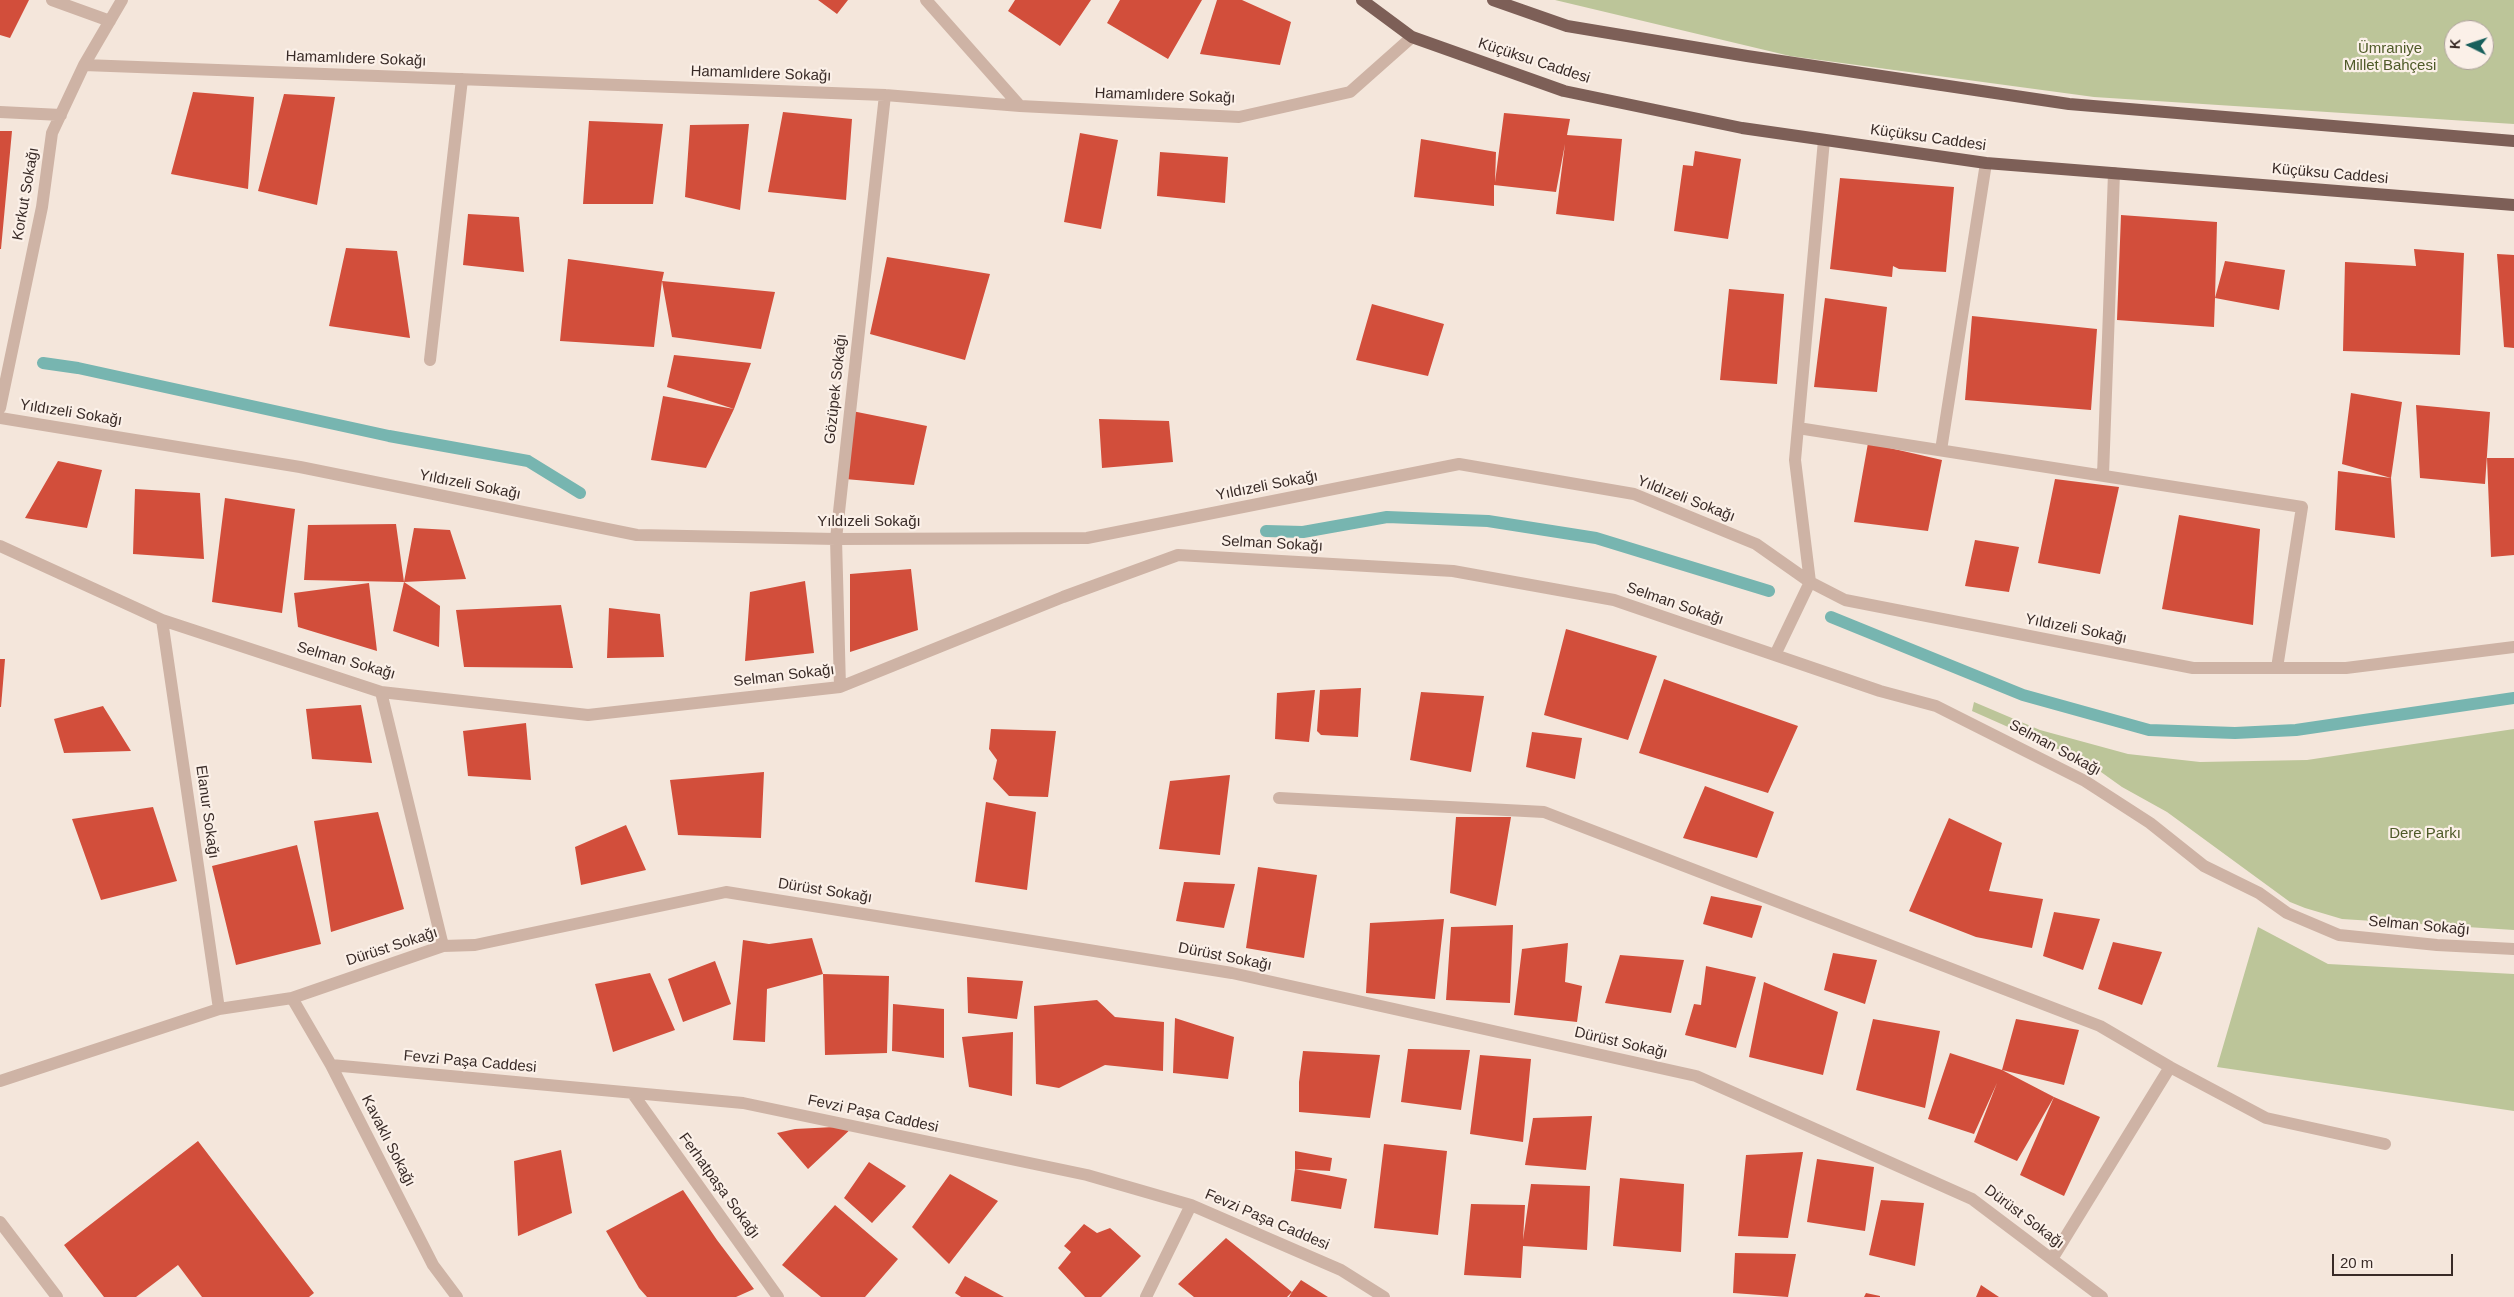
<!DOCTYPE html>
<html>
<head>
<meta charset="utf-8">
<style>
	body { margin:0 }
	#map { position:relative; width:2514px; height:1297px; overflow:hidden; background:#f4e6db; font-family:Helvetica,sans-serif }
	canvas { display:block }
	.north { position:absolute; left:2444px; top:20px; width:50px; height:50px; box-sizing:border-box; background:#fbf0e8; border:1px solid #ada19b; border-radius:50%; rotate:274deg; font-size:14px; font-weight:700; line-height:20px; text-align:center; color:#392b27 }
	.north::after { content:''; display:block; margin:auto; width:18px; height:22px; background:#185f5c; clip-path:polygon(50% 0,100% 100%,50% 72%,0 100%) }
	.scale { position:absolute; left:2332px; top:1254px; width:121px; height:22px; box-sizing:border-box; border:2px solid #392b27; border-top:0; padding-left:6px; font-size:15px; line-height:18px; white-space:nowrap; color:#392b27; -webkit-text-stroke:4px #fbf0e8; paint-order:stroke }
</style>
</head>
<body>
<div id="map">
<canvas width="2514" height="1297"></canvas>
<div class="north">K</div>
<div class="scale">20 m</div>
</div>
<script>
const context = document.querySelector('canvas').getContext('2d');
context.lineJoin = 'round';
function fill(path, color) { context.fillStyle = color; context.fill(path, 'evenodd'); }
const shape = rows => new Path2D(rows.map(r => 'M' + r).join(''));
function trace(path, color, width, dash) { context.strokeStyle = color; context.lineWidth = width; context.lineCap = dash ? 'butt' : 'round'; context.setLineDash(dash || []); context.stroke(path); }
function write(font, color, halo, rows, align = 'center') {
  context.font = font + ' Helvetica,sans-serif'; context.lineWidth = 4.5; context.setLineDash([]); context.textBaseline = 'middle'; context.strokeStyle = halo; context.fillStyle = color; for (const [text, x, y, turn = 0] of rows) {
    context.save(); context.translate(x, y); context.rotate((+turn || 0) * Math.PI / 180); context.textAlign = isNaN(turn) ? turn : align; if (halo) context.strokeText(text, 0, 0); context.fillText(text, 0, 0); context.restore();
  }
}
const green = shape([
	[1555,0,2514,0,2514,124,2094,97,1790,56],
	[2454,30,2484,30,2484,60,2454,60],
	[1974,702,2040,730,2128,754,2200,762,2307,760,2514,729,2514,930,2342,919,2305,908,2290,902,2167,812,2122,787,2087,762,1972,711],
	[2258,927,2328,964,2514,974,2514,1111,2217,1067]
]);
const stream = shape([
	[43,363,78,368,389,436,528,461,580,493],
	[1266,531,1303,532,1387,517,1488,521,1596,538,1769,591],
	[1831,617,2023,695,2149,730,2235,733,2296,730,2514,698]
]);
const building = shape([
	[0,0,29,0,10,38,0,35],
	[818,0,848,0,837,14],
	[1015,0,1091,0,1060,46,1008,11],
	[1120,0,1202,0,1168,59,1107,23],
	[1217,0,1242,0,1291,22,1280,65,1200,54],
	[193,92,254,97,248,189,171,174],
	[284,94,335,97,317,205,258,191],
	[783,112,852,119,846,200,768,192],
	[1504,113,1570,119,1567,135,1622,139,1614,221,1556,214,1565,144,1556,192,1494,185,1494,206,1414,197,1421,139,1496,152,1495,182],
	[589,121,663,124,653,204,583,204],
	[749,124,740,210,685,197,690,125],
	[0,131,12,131,1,249,0,249],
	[1080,133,1118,140,1101,229,1064,222],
	[1695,151,1741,159,1728,239,1674,231,1683,165,1693,166],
	[1160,152,1228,157,1225,203,1157,196],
	[1840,178,1954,187,1946,272,1899,269,1893,266,1892,277,1830,269],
	[468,214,519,217,524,272,463,265],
	[2121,215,2217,222,2215,298,2225,261,2285,270,2279,310,2215,298,2214,327,2117,320],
	[346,248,397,251,410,338,329,326],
	[2414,249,2464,253,2460,355,2343,351,2345,262,2416,266],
	[2497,254,2514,255,2514,348,2504,347],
	[887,257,990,274,965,360,870,334],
	[568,259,664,272,662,281,775,292,761,349,672,337,662,281,654,347,560,341],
	[1729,289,1784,294,1777,384,1720,380],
	[1825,298,1887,307,1877,392,1814,387],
	[1372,304,1444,324,1428,376,1356,360],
	[1972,316,2097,329,2091,410,1965,400],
	[674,355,751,363,734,409,706,468,651,460,663,396,734,409,667,387],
	[2351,393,2402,402,2391,478,2342,464],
	[2416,405,2490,412,2485,484,2420,478],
	[852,411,927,426,914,485,845,479],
	[1099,419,1169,421,1173,462,1102,468],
	[1868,443,1942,460,1928,531,1854,522],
	[2487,458,2514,458,2514,555,2491,557],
	[58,461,102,470,87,528,25,518],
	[2338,471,2391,478,2395,538,2335,530],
	[2055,479,2119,487,2100,574,2038,563],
	[135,489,200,493,204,559,133,554],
	[225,498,295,509,282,613,212,602],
	[2179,515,2260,529,2253,625,2162,609],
	[396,524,404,582,304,580,308,525],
	[414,528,450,530,466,579,404,582],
	[1975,540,2019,547,2009,592,1965,586],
	[911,569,918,630,850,652,850,574],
	[805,581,814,653,745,661,750,592],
	[404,582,440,606,439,647,393,631],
	[369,583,377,651,298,627,294,593],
	[561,605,573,668,464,667,456,610],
	[609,608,660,614,664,657,607,658],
	[1566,629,1657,656,1628,740,1544,715],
	[0,659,5,659,1,707,0,707],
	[1664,679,1798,726,1768,793,1639,753],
	[1361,688,1358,737,1321,735,1317,731,1320,690],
	[1315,690,1309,742,1275,739,1277,693],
	[1421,692,1484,696,1471,772,1410,760],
	[361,705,372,763,312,759,306,709],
	[103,706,131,751,64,753,54,719],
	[526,723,531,780,468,776,463,731],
	[991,729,1056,731,1048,797,1009,796,993,779,997,760,989,749],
	[1532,732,1582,738,1575,779,1526,767],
	[764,772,761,838,678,835,670,780],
	[1230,775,1220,855,1159,849,1170,781],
	[1705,786,1774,812,1757,858,1683,838],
	[986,802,1036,812,1027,890,975,882],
	[153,807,177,881,101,900,72,819],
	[378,812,404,909,331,932,314,821],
	[1456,817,1511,817,1496,906,1450,893],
	[1949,818,2002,843,1989,891,2043,899,2032,948,1976,937,1909,911],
	[626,825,646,870,581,885,575,847],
	[297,845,321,944,236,965,212,866],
	[1258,867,1317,875,1304,958,1246,948],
	[1184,882,1235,884,1224,928,1176,921],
	[1711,896,1762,906,1752,938,1703,924],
	[2054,912,2100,919,2083,970,2043,956],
	[1444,919,1435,999,1366,993,1370,923],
	[1513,925,1510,1003,1446,1000,1451,927],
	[812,938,823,974,767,989,765,1042,733,1040,743,940,769,944],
	[2113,942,2162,952,2142,1005,2098,989],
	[1568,943,1565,982,1582,986,1577,1022,1514,1015,1522,949],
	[1833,953,1877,960,1865,1004,1824,990],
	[1620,955,1684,960,1671,1013,1605,1003],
	[715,961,731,1004,683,1022,668,979],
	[1706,966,1756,977,1736,1048,1685,1035,1694,1004,1701,1005],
	[650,973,675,1030,613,1052,595,984],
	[823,974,889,976,887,1053,825,1055],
	[967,977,1023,981,1017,1019,968,1013],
	[1764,982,1838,1012,1823,1075,1749,1057],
	[1097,1000,1115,1017,1164,1022,1163,1071,1105,1065,1059,1088,1036,1084,1034,1006],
	[893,1004,944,1009,944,1058,892,1051],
	[1175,1018,1234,1037,1228,1079,1173,1073],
	[1873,1019,1940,1031,1925,1108,1856,1090],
	[2016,1019,2079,1030,2064,1085,2002,1070],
	[1013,1032,1012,1096,969,1087,962,1037],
	[1408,1049,1470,1050,1461,1110,1401,1102],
	[1303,1051,1380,1055,1370,1118,1299,1112,1299,1082],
	[1950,1053,2002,1070,2054,1097,2100,1117,2064,1196,2020,1175,2054,1097,2017,1161,1974,1142,1997,1083,1974,1134,1928,1119],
	[1480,1055,1531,1059,1523,1142,1470,1134],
	[1592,1116,1586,1170,1525,1165,1533,1118],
	[854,1126,808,1169,777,1133,795,1129],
	[198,1141,314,1293,309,1297,202,1297,178,1265,136,1297,104,1297,64,1245],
	[1384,1144,1447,1151,1438,1235,1374,1228],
	[561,1150,572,1213,518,1236,514,1161],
	[1295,1151,1332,1158,1330,1171,1295,1169],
	[1803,1152,1788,1238,1738,1236,1746,1155],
	[1817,1159,1874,1167,1865,1231,1807,1222],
	[869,1162,906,1186,872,1223,844,1198],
	[1295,1169,1347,1179,1341,1209,1291,1201],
	[950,1174,998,1201,949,1264,912,1227],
	[1620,1178,1684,1184,1681,1252,1613,1246],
	[1531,1184,1590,1186,1587,1250,1523,1246,1521,1278,1464,1275,1471,1204,1525,1205,1523,1240],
	[683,1190,717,1240,754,1289,736,1297,647,1297,639,1288,606,1231],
	[1881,1200,1924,1203,1915,1266,1869,1255],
	[835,1205,898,1259,865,1297,821,1297,782,1265],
	[1084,1224,1097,1233,1110,1228,1141,1256,1101,1297,1085,1297,1058,1268,1071,1252,1064,1246],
	[1226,1238,1292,1292,1301,1280,1328,1297,1289,1297,1292,1292,1287,1297,1194,1297,1178,1284],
	[1735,1253,1796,1254,1788,1297,1733,1293],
	[965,1276,1004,1297,961,1297,955,1293],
	[1981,1285,1999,1297,1976,1297],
	[1866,1293,1880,1296,1880,1297,1864,1297]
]);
const minor = shape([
	[52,0,110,21],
	[926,0,1020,106],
	[84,65,885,95,1020,106,1239,117,1350,92,1412,37],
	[0,112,61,115],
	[430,360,462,79],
	[0,408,42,207,52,133,84,65,122,0],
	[0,418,300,467,637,535,836,539,1087,538,1459,464,1634,494,1756,544,1810,582,1845,600,2193,668,2346,668,2514,647],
	[1798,428,2302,507,2277,668],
	[1941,450,1986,163],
	[2103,475,2114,173],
	[0,546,162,620,381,692,588,715,840,687,1063,597,1178,555,1453,571,1614,600,1880,691,1936,706,2085,781,2150,823,2204,866,2259,893,2287,913,2339,935,2437,945,2514,949],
	[162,620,219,1009],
	[1775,655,1810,582,1795,460,1824,140],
	[840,687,836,539,885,95],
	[381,692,443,946],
	[1279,798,1544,812,2100,1026,2170,1067,2052,1259],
	[292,998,331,1065,433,1265,457,1297],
	[331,1065,743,1103,1087,1175,1191,1205,1341,1270,1384,1297],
	[2170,1067,2266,1118,2385,1144],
	[0,1081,219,1009,292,998,443,946,475,945,726,892,1232,973,1696,1076,1972,1199,2102,1297],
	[633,1094,778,1297],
	[0,1222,57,1297],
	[1146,1297,1191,1205]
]);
const primary = shape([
	[1362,0,1412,37,1564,91,1742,128,1986,163,2514,205],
	[1493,0,1567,26,1747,56,2069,104,2514,141]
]);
const parkNames = [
	["Ümraniye",2390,49],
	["Millet Bahçesi",2390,66],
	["Dere Parkı",2425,834]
];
const streetNames = [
	["Hamamlıdere Sokağı",356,59,2],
	["Küçüksu Caddesi",1534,61,18],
	["Hamamlıdere Sokağı",761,74,2],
	["Hamamlıdere Sokağı",1165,96,2],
	["Küçüksu Caddesi",1928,138,8],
	["Küçüksu Caddesi",2330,174,5],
	["Korkut Sokağı",26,194,-80],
	["Gözüpek Sokağı",836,389,-84],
	["Yıldızeli Sokağı",71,413,9],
	["Yıldızeli Sokağı",470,485,11],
	["Yıldızeli Sokağı",1267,486,-11],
	["Yıldızeli Sokağı",1686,499,21],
	["Yıldızeli Sokağı",869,522],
	["Selman Sokağı",1272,544,3],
	["Selman Sokağı",1675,604,19],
	["Yıldızeli Sokağı",2076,629,11],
	["Selman Sokağı",346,661,16],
	["Selman Sokağı",784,676,-7],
	["Selman Sokağı",2055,748,28],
	["Elanur Sokağı",207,812,82],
	["Dürüst Sokağı",825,891,9],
	["Selman Sokağı",2419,926,5],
	["Dürüst Sokağı",392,947,-18],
	["Dürüst Sokağı",1225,957,11],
	["Dürüst Sokağı",1621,1043,13],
	["Fevzi Paşa Caddesi",470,1062,5],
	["Fevzi Paşa Caddesi",873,1114,12],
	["Kavaklı Sokağı",388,1141,63],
	["Ferhatpaşa Sokağı",719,1186,54],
	["Dürüst Sokağı",2024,1217,37],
	["Fevzi Paşa Caddesi",1267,1220,23]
];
fill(green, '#bcc599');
trace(stream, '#77b5b0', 12);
fill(building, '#d24e3b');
trace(minor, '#ceb3a5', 12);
trace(primary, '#7d5f57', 12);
write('15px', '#4e5a28', '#fbf0e8', parkNames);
write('15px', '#392b27', '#fbf0e8', streetNames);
</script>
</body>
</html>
